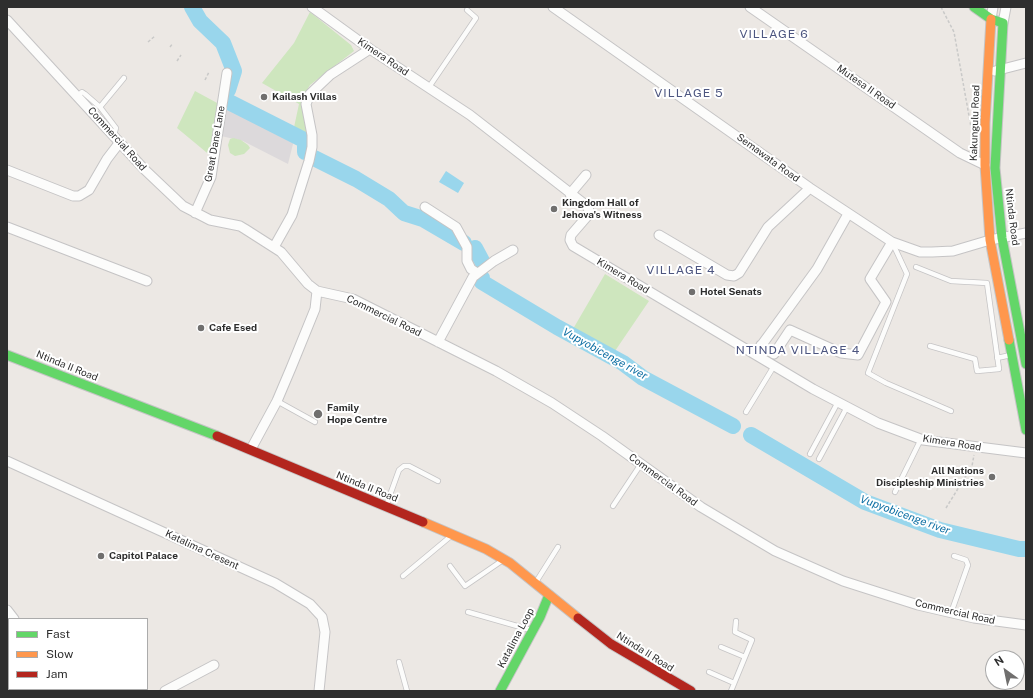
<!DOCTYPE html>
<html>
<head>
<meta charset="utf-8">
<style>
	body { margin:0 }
	#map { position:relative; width:1033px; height:698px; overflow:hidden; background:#ece8e4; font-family:"Public Sans",sans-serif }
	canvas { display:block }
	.frame { position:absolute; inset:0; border:8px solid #2e2e2e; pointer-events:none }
	.legend { position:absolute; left:8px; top:618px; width:140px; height:72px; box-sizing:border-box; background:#fff; border:1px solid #ababab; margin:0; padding:5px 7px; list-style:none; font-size:12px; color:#2e2e2e }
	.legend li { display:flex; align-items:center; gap:8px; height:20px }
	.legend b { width:20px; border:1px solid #ababab }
	.north { position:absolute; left:985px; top:650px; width:40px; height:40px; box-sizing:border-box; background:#fff; border:1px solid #ababab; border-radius:50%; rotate:327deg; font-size:11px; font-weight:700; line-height:16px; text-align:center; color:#2e2e2e }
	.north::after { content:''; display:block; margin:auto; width:14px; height:18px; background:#706f6e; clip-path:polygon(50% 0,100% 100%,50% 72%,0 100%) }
</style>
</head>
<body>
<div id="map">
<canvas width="1033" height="698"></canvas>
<div class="frame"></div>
<ul class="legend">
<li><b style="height:5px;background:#63d668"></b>Fast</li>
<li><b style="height:5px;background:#ff974d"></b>Slow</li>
<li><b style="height:5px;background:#b3261e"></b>Jam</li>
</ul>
<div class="north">N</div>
</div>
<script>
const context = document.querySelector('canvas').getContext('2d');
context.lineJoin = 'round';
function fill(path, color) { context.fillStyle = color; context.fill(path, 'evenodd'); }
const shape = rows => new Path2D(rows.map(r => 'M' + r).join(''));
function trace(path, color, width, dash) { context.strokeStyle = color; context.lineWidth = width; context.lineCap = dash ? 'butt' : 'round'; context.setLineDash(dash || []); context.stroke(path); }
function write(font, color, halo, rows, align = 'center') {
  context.font = font + ' "Public Sans",sans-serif'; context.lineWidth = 4; context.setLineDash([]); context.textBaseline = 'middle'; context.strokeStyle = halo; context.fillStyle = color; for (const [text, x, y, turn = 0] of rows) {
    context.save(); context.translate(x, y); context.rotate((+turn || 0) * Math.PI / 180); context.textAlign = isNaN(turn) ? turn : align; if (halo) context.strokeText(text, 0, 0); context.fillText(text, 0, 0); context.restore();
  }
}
const industrial = shape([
	[226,103,295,136,288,164,243,141,221,136]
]);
const green = shape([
	[310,12,351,45,354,51,310,85,306,92,309,139,293,132,299,104,262,83,294,43],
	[195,91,219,104,212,157,177,128],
	[233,138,241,140,248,145,250,148,244,154,235,156,230,153,228,145,230,139],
	[605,274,649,301,615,351,573,329]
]);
const water = shape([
	[446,171,464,183,458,193,439,182]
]);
const river = shape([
	[192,7,200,21,223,43,234,71,228,90],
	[229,102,302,139,305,143,305,152],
	[314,158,356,179,389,199,404,213,423,219,464,243],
	[475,248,483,263],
	[482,278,482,282,557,327,623,363,643,378,733,426],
	[751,435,865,502,940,530,1019,549,1026,549]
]);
const path = shape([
	[941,7,954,32,971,127,974,132],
	[148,42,155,36],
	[170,47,173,43],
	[177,61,181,55],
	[205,80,209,72],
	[946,508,972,466,974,455]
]);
const lane = shape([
	[429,87,476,18,467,10],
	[77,96,82,92,85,94,100,107,116,128,114,135],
	[100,107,124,78],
	[893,244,907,274,868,373,886,383,951,411],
	[916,267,951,281,987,283,999,369,977,371,975,359,930,346],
	[997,358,1011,355],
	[277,401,315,422],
	[746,412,774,366],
	[810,454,838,402],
	[819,459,847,407],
	[895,492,921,439],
	[386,506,399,470,404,466,409,466,438,481],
	[613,506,641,464],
	[450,566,465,586,503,560],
	[403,576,451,536],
	[536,582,558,547],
	[468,612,531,630],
	[951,613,968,565,966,560,954,556],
	[721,647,745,657],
	[399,662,407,691],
	[709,672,734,683],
	[731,691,752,640,735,632,736,621]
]);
const street = shape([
	[312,7,370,49,470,115,587,206,590,213,571,235,570,240,573,246,813,389,878,423,923,440,1026,453],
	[553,7,810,188,892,242,920,252,932,252,953,251,990,240,1026,233],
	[750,7,960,153,985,165],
	[991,19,993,7],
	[7,20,144,169,183,206,210,220,240,226,245,229,281,252,308,284,317,291,353,299,496,371,552,403,602,436,701,507,775,551,843,581,918,605,974,618,1026,625],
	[1003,23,1006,7],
	[995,71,1026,63],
	[7,170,73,196,79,196,89,190,107,159,120,142],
	[570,194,586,175],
	[425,207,456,227,467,247,467,261,471,269,477,273],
	[195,213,211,177,227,73],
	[7,227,147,281],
	[659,235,727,275,734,276,739,273,768,227,810,188],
	[274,247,292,215,309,161,312,147,312,135,306,104,310,94,330,75,370,49],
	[438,342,473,277,494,261,513,250],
	[761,345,774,354,790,330,841,353,858,355,886,302,870,279,892,242],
	[758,350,817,269,848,214],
	[251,449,277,401,291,368,315,309,317,291],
	[7,461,275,583,310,604,322,617,325,632,319,691],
	[7,610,14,619],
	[69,689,71,691],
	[165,691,214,665]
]);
const fast = shape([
	[974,7,991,19,1003,23,995,168,1002,238,1026,364],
	[1009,340,1026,430],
	[7,355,217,436],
	[500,691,540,617,549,595]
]);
const slow = shape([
	[991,19,985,123,985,165,990,240,1009,340],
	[423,522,486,549,510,563,578,618]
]);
const jam = shape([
	[217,436,423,522],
	[578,618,611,644,691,691]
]);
const markers = [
	[264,97,4,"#706f6e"],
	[554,209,4,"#706f6e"],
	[692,292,4,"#706f6e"],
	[201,328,4,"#706f6e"],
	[318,414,5,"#706f6e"],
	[992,477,4,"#706f6e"],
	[101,556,4,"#706f6e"]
];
const streetNames = [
	["Kimera Road",383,57,34],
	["Mutesa II Road",866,87,35],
	["Kakungulu Road",975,123,-88],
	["Commercial Road",117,139,48],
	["Great Dane Lane",215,144,-80],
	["Semawata Road",768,158,36],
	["Ntinda Road",1012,217,83],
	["Kimera Road",623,276,31],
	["Commercial Road",384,316,26],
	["Ntinda II Road",67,366,22],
	["Kimera Road",952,443,9],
	["Commercial Road",663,480,36],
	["Ntinda II Road",367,487,22],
	["Katalima Cresent",202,550,25],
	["Commercial Road",955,612,13],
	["Katalima Loop",516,638,-62],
	["Ntinda II Road",645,652,32]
];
const poiNames = [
	["Kailash Villas",272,97],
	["Kingdom Hall of",562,203],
	["Jehova's Witness",562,215],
	["Hotel Senats",700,292],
	["Cafe Esed",209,328],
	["Family",327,408],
	["Hope Centre",327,420],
	["All Nations",984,471,"right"],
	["Discipleship Ministries",984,483,"right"],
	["Capitol Palace",109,556]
];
const waterNames = [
	["Vupyobicenge river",605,354,29],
	["Vupyobicenge river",905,515,20]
];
const quarterNames = [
	["VILLAGE 6",774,34],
	["VILLAGE 5",689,93],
	["VILLAGE 4",681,270],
	["NTINDA VILLAGE 4",798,350]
];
fill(industrial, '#dcd9db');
fill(green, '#cee6be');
fill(water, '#99d6ec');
trace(river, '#99d6ec', 16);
trace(lane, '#c5c4c5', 6);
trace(street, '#c5c4c5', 11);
trace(fast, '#c5c4c5', 11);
trace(slow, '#c5c4c5', 11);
trace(jam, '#c5c4c5', 11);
trace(path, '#c9c9c8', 1.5, [3, 2]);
trace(lane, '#fcfcfb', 4.5);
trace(street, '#fcfcfb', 9);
trace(fast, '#63d668', 9);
trace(slow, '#ff974d', 9);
trace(jam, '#b3261e', 9);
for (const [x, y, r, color] of markers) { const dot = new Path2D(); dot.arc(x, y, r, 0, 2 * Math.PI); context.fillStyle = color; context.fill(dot); trace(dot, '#fff', 1.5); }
write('10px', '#2e2e2e', '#fff', streetNames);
write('bold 10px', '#2e2e2e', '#fff', poiNames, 'left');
write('italic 11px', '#0d6fa3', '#fff', waterNames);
context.letterSpacing = '1px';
write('12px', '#4d5680', '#fff', quarterNames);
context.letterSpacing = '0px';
</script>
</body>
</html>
